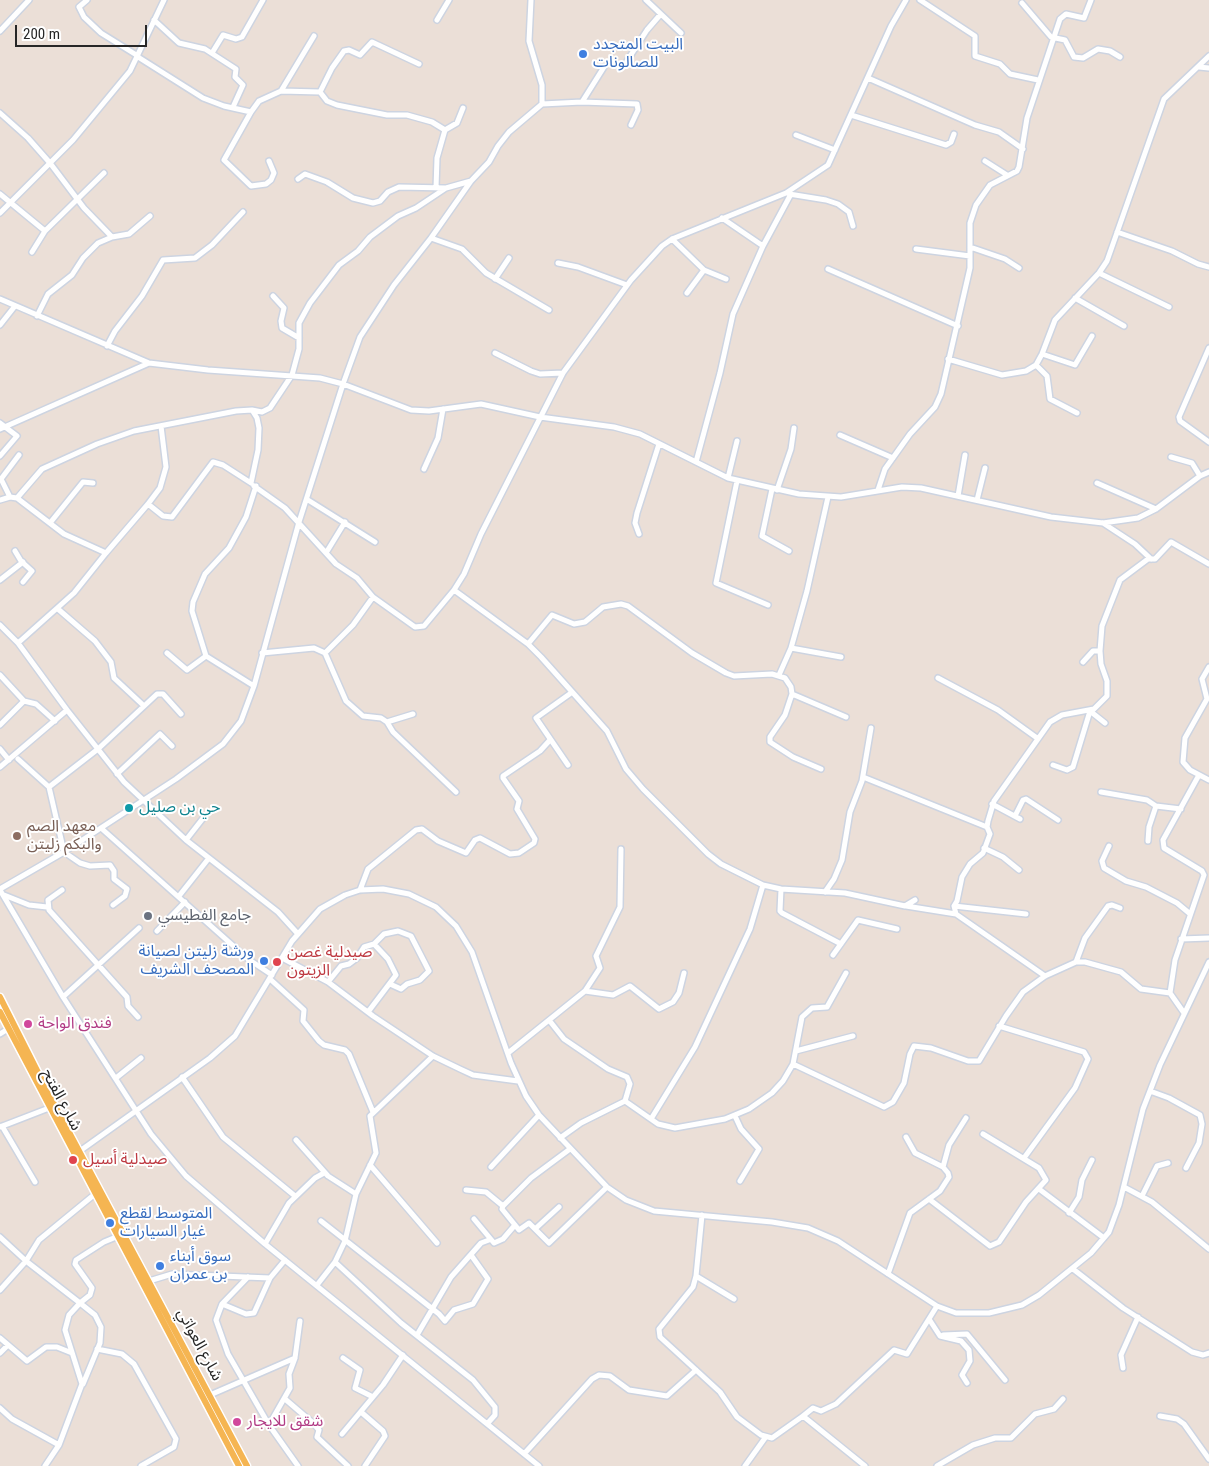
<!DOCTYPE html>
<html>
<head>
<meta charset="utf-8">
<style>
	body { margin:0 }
	#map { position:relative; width:1209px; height:1466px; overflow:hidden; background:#ebdfd7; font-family:"Roboto Condensed",sans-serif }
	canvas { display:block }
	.scale { position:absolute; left:15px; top:25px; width:132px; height:22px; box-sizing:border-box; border:2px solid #272727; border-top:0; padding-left:6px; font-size:15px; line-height:18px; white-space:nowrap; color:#272727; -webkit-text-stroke:4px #fff; paint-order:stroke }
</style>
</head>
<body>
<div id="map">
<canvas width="1209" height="1466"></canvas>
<div class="scale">200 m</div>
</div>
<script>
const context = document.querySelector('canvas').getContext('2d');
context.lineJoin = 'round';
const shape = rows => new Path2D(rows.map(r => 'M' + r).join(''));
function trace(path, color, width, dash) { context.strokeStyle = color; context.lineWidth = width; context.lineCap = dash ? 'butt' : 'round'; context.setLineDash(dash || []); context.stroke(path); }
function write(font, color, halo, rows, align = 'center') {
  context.font = font + ' "Roboto Condensed","Noto Sans Arabic",sans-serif'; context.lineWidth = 4; context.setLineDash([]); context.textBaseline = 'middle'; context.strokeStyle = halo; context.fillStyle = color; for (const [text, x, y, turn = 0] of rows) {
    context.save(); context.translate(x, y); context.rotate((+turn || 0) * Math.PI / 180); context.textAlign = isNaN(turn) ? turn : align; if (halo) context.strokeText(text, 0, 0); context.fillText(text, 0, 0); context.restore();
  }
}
const minor = shape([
	[87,0,79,7,84,17,101,33,138,56],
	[646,0,681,33],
	[920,0,975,36,975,56,1000,64,1010,74,1038,80],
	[1022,3,1051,37,1065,40,1074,57,1083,58,1098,49,1110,51,1120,57],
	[154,20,179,43,205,49,236,69,235,77,243,85,233,107],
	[437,20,449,0],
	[0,31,29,0],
	[212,53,223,35,236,39,242,37,263,0],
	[138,57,203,98,224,106,251,112,224,160,251,186,266,184,271,180,274,173,269,161],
	[627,61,647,30,660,15],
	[1199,67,1209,68],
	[868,78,975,125,999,132,1023,149],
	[281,91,314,36],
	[320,92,327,101,337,105,387,115,407,115,432,122,445,130],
	[582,102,604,67],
	[542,104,582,102,637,104,638,110,631,125],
	[251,112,259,101,281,91,320,92,332,68,344,51,349,50,360,55,372,42,419,64],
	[0,113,28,138,50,163,84,208,112,237,129,234,150,216],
	[851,115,946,145,951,142,954,134],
	[796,135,835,150],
	[985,161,1007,175],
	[298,179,305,174,327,182,353,198,373,203,380,201,388,192,399,187,446,188],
	[436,188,437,158,445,130,457,123,463,108],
	[0,194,45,231,32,252],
	[789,194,826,200,838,204,849,212,853,226],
	[0,213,73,140,130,71,164,0],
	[722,218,763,246],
	[45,231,104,173],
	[1117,232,1172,251,1198,264,1209,267],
	[431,238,462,249,486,273,549,310],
	[672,239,704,270,726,279],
	[970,247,1005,259,1019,268],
	[916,249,970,256],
	[558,263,578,267,627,285],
	[828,269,958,326],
	[1099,273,1169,307],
	[495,279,509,258],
	[687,293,704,270],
	[273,296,284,308,281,321,282,328,299,338],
	[1075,298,1124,326],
	[0,299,149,363,208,370,320,378,343,384,411,410,429,411,481,404,540,417,614,427,640,434,728,478,799,494,841,497,902,487,921,488,1051,517,1103,523,1138,518,1156,509,1200,476,1209,472],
	[37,316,48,294,72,275,83,258,98,243,112,237],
	[0,325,15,306],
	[107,346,115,331,142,296,163,260,195,258,212,245,243,212],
	[1209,348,1179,417,1180,421,1209,442],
	[495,353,531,371,540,374,563,373],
	[1042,354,1075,365,1092,336],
	[948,359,1002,375,1026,371,1036,365,1042,354,1055,320,1099,273,1107,261,1164,99,1209,56],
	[1036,365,1047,376,1050,399,1077,413],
	[0,423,17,436,0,456],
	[0,429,149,363],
	[840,435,893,458],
	[1171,457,1192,463,1200,476],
	[696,462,720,373,733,314,763,246,791,194],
	[424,469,438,438,443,409],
	[728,478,737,441],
	[737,481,716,583,768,605],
	[1097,483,1156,509],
	[254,486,285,508,336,564,357,578,373,597],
	[772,489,762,536,789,551],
	[777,490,791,449,794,428],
	[878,490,885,469,910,434,935,407,941,394,970,268,970,223,976,205,990,185,1017,171,1019,167,1027,118,1060,19,1066,14,1084,18,1091,0],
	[958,496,965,455],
	[10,497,1,479,19,455],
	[17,498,42,469,97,444,134,431,236,411,252,410],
	[0,500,10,497,17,498,64,534,106,553,148,504,163,516,172,517,213,462,223,465,251,483,258,450,259,428,257,418,252,410,262,412,270,408,292,375,299,349,299,323,310,303,339,265,358,251,370,237,398,216,416,208,446,188,471,181],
	[308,500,375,542],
	[977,500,985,468],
	[148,504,160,488,166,467,161,426],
	[50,523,83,482,93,483],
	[1103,523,1135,544,1151,559],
	[639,534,635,523,637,513,659,444],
	[15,551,21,561,32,571,23,582],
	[326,553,345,522],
	[0,580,23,562],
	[454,590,528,644,541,657,607,731,626,769,643,789,708,854,721,864,763,885,781,889,845,893,905,906,915,900],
	[58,609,95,641,111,662,114,678,143,705],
	[0,625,18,643,67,710],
	[18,643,74,593,106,553],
	[528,644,552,615,574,624,585,622,603,607,621,604,628,606,692,653,726,673,734,676,772,674,785,678,791,687,792,694,785,715,770,737,770,742,793,757,821,769],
	[791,648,807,591,828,497],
	[167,653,187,670,206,656],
	[262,653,314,648,325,653,353,625,373,597,415,627,424,626,454,590,464,574,481,534,563,373,631,280,662,246,672,239,786,193,828,165,891,26,906,0],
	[325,653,346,701,363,716,381,718,387,722,393,732,456,792],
	[1083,662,1093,651,1100,651],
	[1209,667,1202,679,1207,699,1185,738,1183,762,1190,770,1209,780],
	[0,675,24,701,36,704,55,721],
	[779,675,791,648,841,657],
	[938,678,998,710,1037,738],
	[254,686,206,656,192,611,193,602,205,574,229,548,246,517,256,486],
	[792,694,846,717],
	[1090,711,1105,723],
	[387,722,413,714],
	[0,725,24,701],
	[0,749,9,760],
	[18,759,49,787,64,852,80,863,90,866,110,865,114,871,114,879,127,889,125,896,113,905],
	[568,765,536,718,571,693],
	[1053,765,1067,770,1073,767,1090,711],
	[0,767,67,710,124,782,186,840],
	[117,774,160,734,172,746],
	[863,777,987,827],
	[49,787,98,749,157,694,163,694,181,714],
	[1101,792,1147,800,1156,806],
	[992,804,1020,819],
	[1015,816,1023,800,1026,799,1058,820],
	[204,817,186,840,209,858],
	[101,828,248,959,272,975],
	[1148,841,1149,827,1156,806,1181,809],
	[1109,846,1102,861,1104,868,1126,881,1146,887,1177,903,1189,913],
	[984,848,1003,857,1019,870],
	[0,889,64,852,176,779,223,744,241,721,254,686,299,522,343,384,360,337,394,285,431,238,471,181,489,162,498,146,509,132,542,104,542,85,529,41,531,0],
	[781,889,780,911,782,913,841,944],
	[0,890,63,997,151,1134,186,1176,265,1244,539,1466],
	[62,890,48,900,49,910,127,997,128,1006,138,1017],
	[360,890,368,869,416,830,422,829,438,841,466,853,475,840,480,838,510,854,519,853,534,843,535,839,517,809,519,801,503,778,503,776,540,751,550,740],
	[825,892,834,879,842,860,850,812,862,781,871,728],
	[4,895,29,905,47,907],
	[179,896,209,858,278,912,298,934],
	[906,906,956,914],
	[954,906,1026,914],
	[157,931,185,902],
	[1181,939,1209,938],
	[374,944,384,934,398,931,411,936,429,971,420,980,407,984,401,989,390,984],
	[833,955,858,920,897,929],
	[282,958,328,982,373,1016,433,1056,460,1069,473,1075,518,1081],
	[1076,962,1085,938,1108,906,1112,905,1120,908],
	[1045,976,956,914,954,906,957,901,962,877,970,864,983,853,990,834,987,827,988,821,994,801,1050,722,1062,715,1094,709,1107,696,1107,681,1101,664,1100,651,1102,626,1120,580,1148,559,1155,559,1171,542,1209,564],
	[270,979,304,1010,303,1021,319,1041,324,1045,345,1050,349,1054,373,1112],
	[328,982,341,966,349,964,357,958,364,947,374,944,388,959,396,975,368,1012],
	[585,991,600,968,596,956,620,907,621,849],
	[1170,993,1175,960,1204,875,1202,871,1164,848,1163,840,1199,775],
	[63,997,139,928],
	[549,1020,564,1039,608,1069,627,1077,630,1084,625,1101],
	[999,1026,1084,1052,1088,1059,1075,1088,1024,1158],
	[0,1034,8,1029],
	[796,1051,853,1036],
	[508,1053,585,991,613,995,630,986,659,1009,673,1002,679,993,684,973],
	[793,1064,884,1107,893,1102,904,1083,910,1054,914,1046,931,1048,968,1061,979,1061,1006,1016,1023,992,1045,976,1076,962,1085,962,1121,972,1141,989,1170,993,1184,1013],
	[182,1077,223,1137,295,1196],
	[116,1078,141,1058],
	[1150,1091,1169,1098,1200,1115,1202,1124,1199,1143,1186,1168],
	[735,1116,741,1129,759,1149,740,1181],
	[651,1119,695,1047,750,929,763,885],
	[2,1126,35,1182],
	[0,1127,49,1108],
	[560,1138,581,1123,625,1101,658,1124,675,1128,725,1119,749,1109,772,1093,783,1081,793,1064,802,1017,812,1008,827,1007,846,973],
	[296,1140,328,1176,356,1194],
	[77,1153,210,1058,235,1036,292,941,320,909,345,895,360,890,383,889,409,894,436,907,456,926,472,952,511,1063,526,1096,539,1115,607,1187,626,1200,654,1211,772,1222,808,1228,838,1241,937,1306,956,1313,989,1313,1022,1305,1039,1295,1091,1253,1109,1232,1119,1205,1143,1109,1160,1065,1209,962],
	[370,1165,437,1243],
	[491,1167,539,1115],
	[943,1167,949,1145,966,1118],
	[1124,1187,1152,1202,1209,1249],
	[1039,1189,1104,1238],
	[466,1190,486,1192,503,1206],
	[1142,1196,1157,1166,1168,1163],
	[929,1199,990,1246,999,1242,1026,1202,1046,1180,1039,1168,983,1134],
	[1069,1213,1079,1197,1082,1180,1092,1160],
	[702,1215,696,1276,693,1287,659,1329,660,1337,720,1392,737,1417,761,1435,772,1438,803,1416,865,1466],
	[474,1219,494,1243,503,1239,515,1225,519,1230,529,1223,549,1243,607,1187],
	[321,1221,439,1314,445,1321,454,1310,473,1304,488,1279,471,1255],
	[515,1225,502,1209,503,1206,531,1178,570,1149],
	[535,1229,559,1207],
	[0,1237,26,1261,80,1303,69,1315,65,1330,82,1384,59,1445,45,1466],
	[265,1244,289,1203,315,1178,324,1173],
	[285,1260,270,1278,254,1313,246,1314,222,1304,216,1320,228,1354,269,1425,298,1466],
	[335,1262,401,1323,473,1380,495,1407,495,1415,487,1424],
	[1073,1269,1123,1308,1192,1352,1203,1355,1209,1353],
	[888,1274,910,1213,940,1191,949,1177,948,1173,943,1167,915,1153,906,1137],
	[696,1276,734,1299],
	[149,1281,172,1274,270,1278],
	[317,1285,335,1262,345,1241,356,1194,376,1153,370,1116,433,1056],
	[0,1290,26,1261,39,1240,95,1194],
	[222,1304,248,1277],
	[929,1319,940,1336,961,1341,969,1350,970,1361,962,1375,967,1383],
	[417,1335,451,1277,481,1243,489,1240],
	[943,1335,967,1334,1005,1380],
	[0,1338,27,1361,46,1347,57,1347,72,1353],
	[97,1349,122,1354,134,1364,176,1439,174,1447,141,1466],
	[0,1353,8,1345],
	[343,1358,360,1370,355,1388,373,1397],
	[1123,1368,1121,1355,1138,1317],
	[83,1384,100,1343,101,1327,95,1315,80,1303,90,1295,92,1288,75,1264,76,1260,104,1242,121,1235],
	[210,1395,295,1358],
	[285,1399,313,1423,319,1430,317,1437,348,1466],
	[0,1408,12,1419,59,1445],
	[361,1412,383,1431,385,1436,365,1466],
	[803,1416,813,1408,821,1411,836,1404,894,1350,907,1354,937,1306],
	[1160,1416,1177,1419,1184,1424,1209,1459],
	[269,1425,290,1388,289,1374,295,1358,300,1321],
	[342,1434,383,1385,403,1355],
	[524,1454,592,1379,599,1375,610,1376,629,1390,667,1396,696,1370],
	[745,1466,765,1438],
	[937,1466,973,1445,995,1438,1011,1438,1035,1414,1054,1409,1063,1399]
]);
const major = shape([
	[0,997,55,1106,247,1466],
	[0,1012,239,1466]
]);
const markers = [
	[583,54,5,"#3f7fe0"],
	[129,808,5,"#0f9aa8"],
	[17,836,5,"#8d6e63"],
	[148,916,5,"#6b7280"],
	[264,961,5,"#3f7fe0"],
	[277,962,5,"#e0444e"],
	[28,1024,5,"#d1479c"],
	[73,1160,5,"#e0444e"],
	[110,1223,5,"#3f7fe0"],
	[160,1266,5,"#3f7fe0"],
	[237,1422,5,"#d1479c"]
];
const shopNames = [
	["البيت المتجدد",593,45],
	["للصالونات",593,63],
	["ورشة زليتن لصيانة",254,952,"right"],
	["المصحف الشريف",254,970,"right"],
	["المتوسط لقطع",120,1214],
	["غيار السيارات",120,1232],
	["سوق أبناء",170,1257],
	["بن عمران",170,1275]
];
const cultureNames = [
	["حي بن صليل",139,808]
];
const educationNames = [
	["معهد الصم",27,827],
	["والبكم زليتن",27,845]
];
const worshipNames = [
	["جامع الفطيسي",158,916]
];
const healthNames = [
	["صيدلية غصن",287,953],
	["الزيتون",287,971],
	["صيدلية أسيل",83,1160]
];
const hotelNames = [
	["فندق الواحة",38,1024],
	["شقق للايجار",247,1422]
];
const streetNames = [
	["شارع الفتح",61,1100,62],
	["شارع العواتي",199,1345,62]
];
trace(minor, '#cdd4e1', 8);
trace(major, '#fff', 9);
trace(minor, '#fff', 5);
trace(major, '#f5b552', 6);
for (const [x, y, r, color] of markers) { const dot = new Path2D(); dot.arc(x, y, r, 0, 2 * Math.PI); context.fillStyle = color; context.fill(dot); trace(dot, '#fff', 2); }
write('16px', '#366cbe', '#fff', shopNames, 'left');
write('16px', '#0d838f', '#fff', cultureNames, 'left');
write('16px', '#785e54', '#fff', educationNames, 'left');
write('16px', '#5b616d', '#fff', worshipNames, 'left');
write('16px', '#be3a42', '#fff', healthNames, 'left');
write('16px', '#b23c85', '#fff', hotelNames, 'left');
write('16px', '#272727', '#fff', streetNames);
</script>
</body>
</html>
